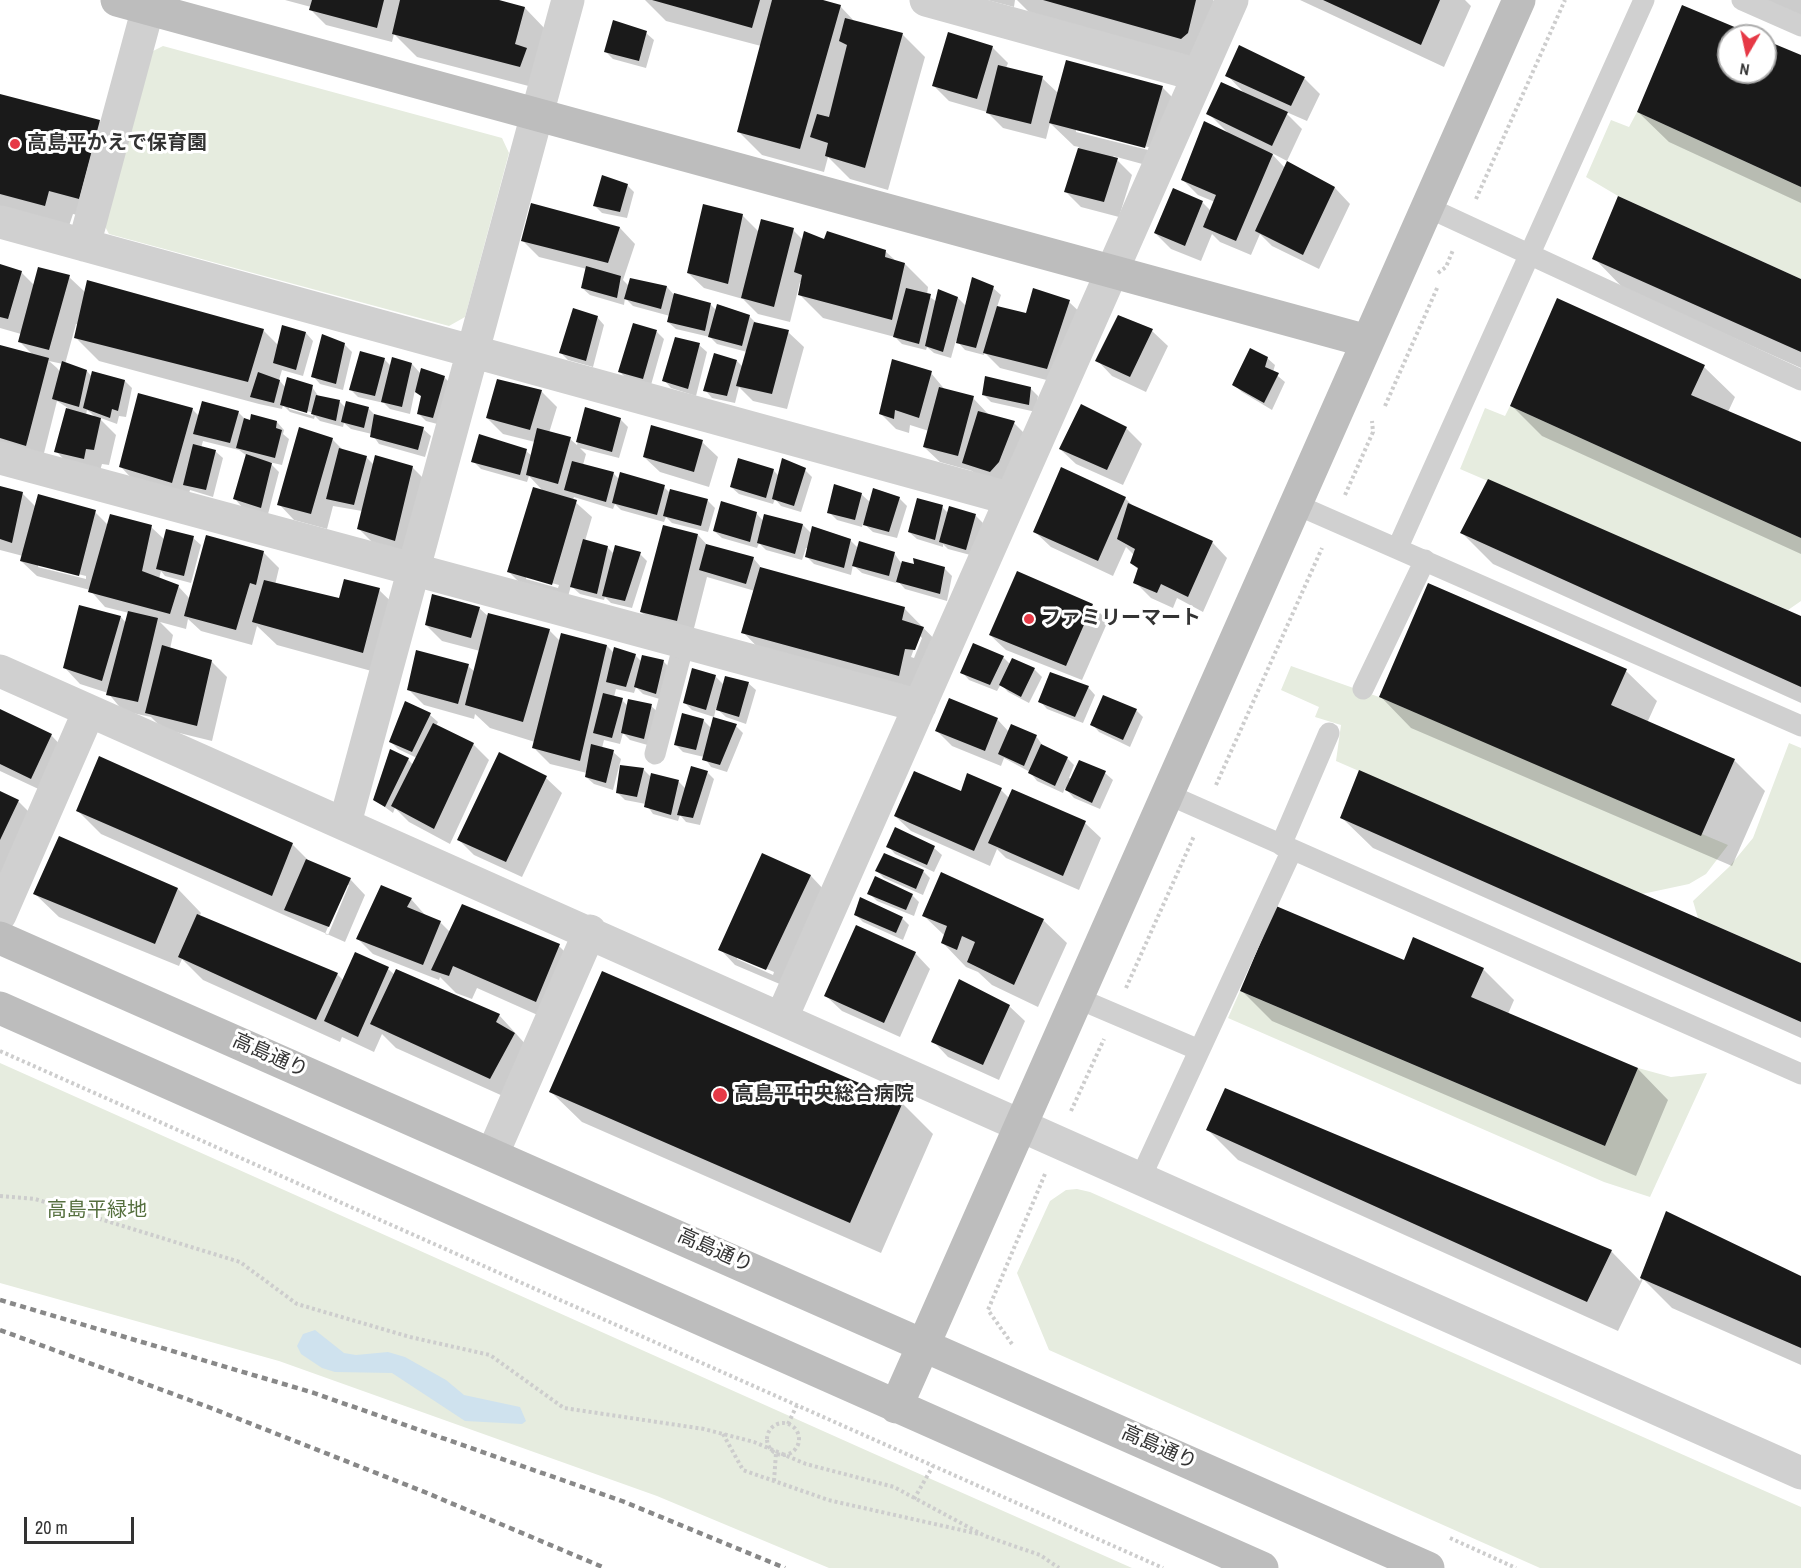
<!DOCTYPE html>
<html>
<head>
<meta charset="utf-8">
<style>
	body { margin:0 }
	#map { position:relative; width:1801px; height:1568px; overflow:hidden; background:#fff; font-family:"Archivo Narrow",sans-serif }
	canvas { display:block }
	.north { position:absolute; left:1717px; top:24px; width:60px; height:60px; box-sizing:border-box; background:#fff; border:2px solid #adadad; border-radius:50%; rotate:189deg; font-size:16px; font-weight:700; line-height:24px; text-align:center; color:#333 }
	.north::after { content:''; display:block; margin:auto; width:21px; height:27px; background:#e63946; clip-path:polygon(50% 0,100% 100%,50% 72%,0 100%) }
	.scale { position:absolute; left:24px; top:1517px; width:110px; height:27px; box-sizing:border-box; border:3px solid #333; border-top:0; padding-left:8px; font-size:18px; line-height:21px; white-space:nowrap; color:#333; -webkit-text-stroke:4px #fff; paint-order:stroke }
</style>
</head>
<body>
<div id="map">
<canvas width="1801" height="1568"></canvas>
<div class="north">N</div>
<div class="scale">20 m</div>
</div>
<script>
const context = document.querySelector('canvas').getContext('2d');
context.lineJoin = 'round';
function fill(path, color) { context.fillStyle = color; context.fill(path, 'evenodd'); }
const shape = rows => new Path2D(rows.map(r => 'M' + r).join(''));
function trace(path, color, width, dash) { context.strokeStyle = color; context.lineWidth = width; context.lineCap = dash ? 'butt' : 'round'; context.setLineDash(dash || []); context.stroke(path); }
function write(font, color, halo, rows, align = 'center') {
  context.font = font + ' "Archivo Narrow","Noto Sans JP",sans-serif'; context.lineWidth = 6; context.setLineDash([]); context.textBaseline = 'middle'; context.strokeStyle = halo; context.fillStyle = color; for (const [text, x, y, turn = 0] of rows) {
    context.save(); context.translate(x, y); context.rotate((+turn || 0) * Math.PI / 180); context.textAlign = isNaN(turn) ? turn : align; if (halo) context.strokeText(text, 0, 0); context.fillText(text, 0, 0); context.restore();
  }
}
const green = shape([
	[163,46,502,138,509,153,465,317,449,326,109,234,101,219,149,53],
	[1637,112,1801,187,1801,279,1618,196,1586,177,1611,120,1629,127],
	[1510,406,1801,538,1801,601,1788,610,1460,469,1485,408,1505,416],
	[1291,666,1379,697,1728,845,1706,874,1689,884,1642,894,1336,761,1341,725,1315,717,1319,707,1281,690],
	[1789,743,1801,748,1801,963,1698,918,1693,901,1729,867,1753,838],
	[1240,991,1605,1146,1638,1068,1671,1077,1707,1073,1650,1197,1604,1182,1228,1018],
	[0,1063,870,1452,1132,1568,829,1568,657,1496,279,1361,0,1283],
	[1077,1189,1090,1192,1801,1507,1801,1568,1540,1568,1049,1350,1017,1273,1050,1201,1066,1190]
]);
const water = shape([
	[315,1330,344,1353,356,1355,388,1352,405,1357,446,1380,464,1395,520,1407,526,1421,522,1424,465,1421,392,1373,335,1372,322,1368,301,1354,297,1346,303,1334]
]);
const shadow = shape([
	[285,0,493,0,525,8,548,32,544,90,417,57,394,34,392,42,326,25,311,10,311,7],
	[645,0,817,0,840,6,856,23,902,34,925,57,888,190,850,179,828,157,824,172,762,155,739,132,761,46,666,21],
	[987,0,1015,0,1014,7],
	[1017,0,1213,0,1222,9,1205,62,1030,13],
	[1300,0,1465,0,1471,6,1444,67],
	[1764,0,1801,0,1801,16],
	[1683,7,1752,36,1729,36,1729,72,1765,72,1765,41,1801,57,1801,203,1669,142,1638,112],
	[646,33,654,40,646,68,613,59,606,52],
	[992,47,1008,63,1006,68,1042,78,1058,93,1162,87,1186,111,1168,171,1113,156,1132,175,1119,217,1081,207,1066,192,1079,147,1074,146,1050,123,1046,139,1003,128,987,112,949,101,934,86],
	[1076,129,1152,148,1152,151,1076,132],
	[1239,47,1305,79,1320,94,1307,121,1284,111,1302,129,1287,161,1270,152,1285,168,1287,163,1335,188,1350,204,1319,269,1272,246,1260,234,1251,255,1220,242,1212,234,1201,261,1171,249,1155,233,1174,190,1203,203,1211,211,1215,202,1198,195,1183,180,1228,133,1208,113,1246,95,1227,75],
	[0,96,99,121,122,144,102,221,73,214,68,229,0,211],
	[627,185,634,192,627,218,602,213,594,205],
	[742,215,759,232,793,230,803,240,825,241,885,251,896,261,905,264,928,287,927,295,937,302,958,298,967,307,993,288,1001,295,997,307,1027,315,1069,302,1085,317,1062,384,1000,368,984,352,984,355,965,350,956,340,951,358,934,353,927,347,926,350,902,344,895,337,823,318,800,295,802,283,800,282,790,322,758,314,743,299,704,288,688,273],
	[620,228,635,244,623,280,629,286,667,287,675,296,711,305,717,311,749,316,758,325,788,332,804,347,787,409,753,401,739,387,735,403,712,398,705,390,737,361,743,367,747,352,717,344,710,337,676,329,668,322,670,316,633,306,625,298,624,305,590,295,582,288,587,269,539,257,523,241],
	[1594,258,1801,281,1801,368,1624,289],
	[0,266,21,272,35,286,69,277,86,293,263,330,278,345,306,333,313,341,303,376,282,370,279,380,286,388,312,387,319,397,340,402,346,408,368,408,376,416,423,429,431,436,425,457,379,444,372,434,351,429,344,423,343,427,320,421,315,416,314,419,290,412,283,405,282,409,259,404,99,361,76,338,79,325,76,324,65,364,87,371,92,377,125,381,132,388,126,417,119,416,117,424,98,417,116,435,109,465,102,464,99,474,71,467,56,451,68,408,57,401,42,461,0,449,0,346,34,356,19,341,21,334,0,328],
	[49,361,63,364,60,372,57,368],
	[289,406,314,413,313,416,289,409],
	[87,410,91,413,96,418,86,415],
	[597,317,604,325,593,367,568,360,561,353],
	[634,325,657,332,664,339,651,385,627,379,620,372],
	[1152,331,1168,346,1146,392,1112,376,1097,360],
	[344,344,352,352,343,390,320,384,313,376],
	[699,345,707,352,696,396,671,388,664,380],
	[1267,358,1275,365,1273,372,1285,382,1272,410,1242,392,1234,385],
	[384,359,391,366,412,364,421,374,444,377,452,385,441,425,426,421,419,414,423,398,415,390,410,414,390,409,384,403,358,397,350,389],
	[1704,367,1735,397,1728,412,1801,443,1801,554,1542,436,1512,406],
	[931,373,946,391,973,398,989,415,1014,423,1029,438,1006,487,979,478,972,471,940,462,924,447,929,431,910,425,909,433,896,429,880,413],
	[1030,388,1038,396,1036,412,991,402,983,394],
	[541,391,557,407,549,433,570,439,577,445,586,409,620,419,628,427,619,458,580,448,586,454,583,465,613,473,620,480,664,487,670,493,707,500,715,508,708,532,672,523,666,517,664,522,621,510,615,504,613,509,574,497,573,500,592,517,585,541,607,547,614,554,640,554,647,561,632,608,611,603,605,597,604,600,580,594,571,586,567,600,525,588,509,572,544,492,529,476,527,482,481,469,473,461,526,451,532,456,535,442,503,434,487,418],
	[526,576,559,585,558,588,526,579],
	[192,409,199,416,238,412,246,420,277,422,284,430,283,434,289,439,282,465,269,462,279,472,268,514,242,507,235,499,247,456,239,450,203,441,201,448,215,451,223,458,213,497,190,490,188,497,136,483,121,467],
	[1126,428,1142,444,1123,485,1076,464,1060,449],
	[332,439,344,451,366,457,374,465,412,467,428,483,410,556,374,544,358,528,362,511,333,506,327,529,294,520,279,504],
	[702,442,718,457,709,487,660,472,644,457],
	[773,470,779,476,805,470,812,477,801,512,781,506,775,499,773,504,739,494,731,487],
	[0,487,22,493,36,507,95,512,108,525,151,527,165,540,193,538,201,545,191,583,165,576,161,571,159,579,178,586,190,599,263,552,279,568,275,585,340,600,379,590,403,613,386,675,277,645,257,626,252,645,201,631,188,619,186,629,160,622,173,635,170,649,211,661,227,677,212,741,163,729,151,717,123,711,108,693,80,684,65,668,121,617,126,623,129,613,105,607,90,590,37,576,21,561,23,556,0,550],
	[38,564,86,576,86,579,38,567],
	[861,494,871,503,899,498,907,506,897,538,873,532,863,523,862,527,837,520,829,512],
	[1125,498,1135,508,1212,542,1227,558,1203,612,1177,598,1173,608,1151,598,1135,582,1139,570,1131,563,1134,555,1126,547,1113,576,1051,547,1035,532],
	[942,507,948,513,950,508,976,516,983,523,974,556,948,549,943,544,943,547,917,539,909,532],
	[756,513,764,522,803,525,812,534,850,540,859,549,894,553,901,563,944,568,952,576,947,601,905,589,897,580,896,583,862,573,853,565,851,575,814,564,806,556,808,548,806,548,802,560,766,550,759,543,757,548,722,538,714,531],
	[1462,533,1801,617,1801,703,1493,564],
	[698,535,709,547,753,558,760,566,760,568,904,608,947,652,922,698,766,656,743,632,755,591,707,577,692,636,657,627,641,612],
	[919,635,922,638,914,658,911,657],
	[1018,573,1092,605,1108,621,1082,680,1006,650,990,635],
	[479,608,489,617,549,630,560,641,562,635,607,646,614,653,635,655,642,662,643,657,664,662,671,669,663,700,643,694,636,687,634,693,616,689,614,697,622,700,628,706,651,706,659,713,651,746,630,740,623,733,620,744,604,740,602,748,613,752,621,759,613,790,594,784,586,777,587,773,550,764,534,748,535,742,490,728,475,714,474,719,424,705,408,689,468,666,475,672,480,651,442,641,426,625],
	[1003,657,1010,664,1012,660,1034,669,1042,677,1029,703,1008,692,1001,684,997,691,969,680,962,672],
	[1626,671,1657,701,1647,723,1734,760,1765,791,1732,866,1411,728,1381,697],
	[715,676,724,685,748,683,756,690,746,724,726,717,716,708,714,717,692,710,685,703],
	[1088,687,1095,695,1083,723,1047,709,1040,701],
	[1136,710,1143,717,1130,747,1099,732,1092,724],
	[0,711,51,735,66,751,47,793,0,771],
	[430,715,438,722,436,726,473,744,489,760,450,844,409,822,395,808,393,813,374,799,408,759,413,765,417,758,398,749,391,742],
	[997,719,1009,732,1036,736,1043,746,1067,758,1074,765,1069,778,1072,779,1079,762,1105,773,1113,780,1100,809,1074,798,1065,788,1063,793,1037,781,1030,772,1004,758,1001,766,952,746,936,730],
	[703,720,711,728,736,726,743,733,727,772,711,767,704,757,683,752,676,745],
	[500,754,546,778,562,793,522,877,474,855,459,840],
	[643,769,652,778,679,782,686,789,707,772,714,779,700,825,686,822,680,815,678,821,653,814,646,804,625,800,618,793],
	[968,775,1001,790,1009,798,1012,791,1085,823,1101,838,1079,890,1006,858,997,849,990,866,911,831,895,816,962,793],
	[0,793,18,801,42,825,0,888],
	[78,811,292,844,312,864,350,879,365,895,345,942,101,834],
	[346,885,349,885,328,935,325,934],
	[1342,818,1801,965,1801,1038,1373,848],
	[896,829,934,848,942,855,934,872,895,854,888,846],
	[60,838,178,889,201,913,199,917,337,974,344,981,356,954,388,969,395,975,499,1015,538,1058,514,1101,396,1048,382,1034,374,1052,342,1037,340,1042,203,980,182,959,179,966,59,917,35,894],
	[762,855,811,876,826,892,782,985,735,965,720,949],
	[737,956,774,972,773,975,737,959],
	[877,871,923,871,930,878,923,895,884,878],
	[869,893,912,895,919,902,914,916,877,901],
	[411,899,426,916,440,922,450,932,559,946,582,969,560,1025,477,988,472,999,456,993,440,977,439,980,373,954,358,939],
	[856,915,902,918,909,925,903,940,863,922],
	[924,916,1043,920,1067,943,1038,1007,992,985,978,972,966,967,943,943,945,936],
	[915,953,930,969,900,1037,842,1011,826,996],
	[1404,962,1483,969,1514,1000,1508,1014,1638,1069,1668,1100,1636,1176,1272,1021,1241,990],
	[1009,1006,1025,1021,999,1080,948,1057,933,1041],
	[551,1092,902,1103,933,1134,881,1253,582,1122],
	[1207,1129,1611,1251,1640,1281,1667,1213,1801,1277,1801,1365,1672,1308,1643,1279,1618,1331,1238,1160]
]);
const building = shape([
	[312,0,384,0,377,28,309,10],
	[400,0,499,0,525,7,515,44,527,48,520,67,392,34],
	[652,0,760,0,752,28],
	[772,0,823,0,841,5,800,149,737,132],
	[1043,0,1196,0,1188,33,1181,39],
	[1323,0,1440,0,1421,45],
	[1682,5,1756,36,1729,36,1729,72,1765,72,1765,40,1801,55,1801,187,1637,112],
	[845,18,903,33,865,168,825,156,828,143,810,137,817,114,829,117,847,45,839,41],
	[613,20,647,31,639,61,604,52],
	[948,32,993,46,977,99,932,86],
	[1239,45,1305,77,1291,106,1225,76],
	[1066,60,1163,86,1145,148,1049,123],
	[998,65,1043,76,1031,124,986,113],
	[1221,82,1288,112,1272,146,1206,114],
	[0,94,100,120,79,199,49,191,45,206,0,194],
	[1204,121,1273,154,1236,241,1203,227,1216,195,1181,180],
	[1078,148,1118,158,1104,202,1064,192],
	[1287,161,1335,187,1303,255,1255,231],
	[602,175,628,184,620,212,593,206],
	[1173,188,1203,201,1185,246,1154,233],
	[1618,196,1801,279,1801,352,1592,259],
	[531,203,620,227,608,263,521,241],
	[703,204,743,214,728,284,687,273],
	[761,219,794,228,774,307,741,298],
	[804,231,824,239,827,231,886,250,885,257,905,263,892,320,798,295,802,275,794,272],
	[0,264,22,271,8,319,0,317],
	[586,266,621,276,617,298,581,288],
	[38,267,70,275,49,350,18,342],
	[972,277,994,286,976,348,956,343],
	[630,278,667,286,661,309,624,299],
	[87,280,264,329,248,382,74,338],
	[906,288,931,294,919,344,893,337],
	[1033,288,1070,300,1047,369,983,353,997,306,1026,313],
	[938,289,958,297,943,352,925,346],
	[674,293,711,303,705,331,667,322],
	[1557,298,1705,365,1691,395,1801,442,1801,538,1510,406],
	[717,304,750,315,742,346,708,337],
	[573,308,598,316,586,361,559,353],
	[1118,315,1153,329,1130,377,1095,361],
	[754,322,789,330,772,394,736,386],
	[633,323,657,330,643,379,618,372],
	[282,325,306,332,296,370,273,363],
	[322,334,345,343,336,384,311,377],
	[675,337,700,343,688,389,662,381],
	[0,345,49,358,26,446,0,438],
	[1250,348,1268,357,1265,367,1279,373,1264,403,1232,385],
	[360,351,385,358,375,396,349,390],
	[714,353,737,360,727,396,703,391],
	[392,357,412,363,402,407,381,402],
	[892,359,932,371,919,418,895,410,894,419,879,414],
	[62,361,87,370,79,407,52,399],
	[421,368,445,376,433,418,417,414,421,396,415,392],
	[92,371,125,380,118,411,112,409,110,418,83,408],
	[258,372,280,380,274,403,250,397],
	[985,376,1031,387,1029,405,982,395],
	[287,377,313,385,307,413,280,405],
	[497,379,542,390,530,430,486,418],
	[939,387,974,396,958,456,923,447],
	[138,393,193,408,172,483,119,467],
	[316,395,340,400,336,421,311,414],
	[202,401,239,411,230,443,193,434],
	[346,401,369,407,364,428,341,422],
	[1081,404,1127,427,1107,470,1059,449],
	[585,407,621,418,612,452,576,442],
	[66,408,101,418,94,450,86,449,84,459,54,452],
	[978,411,1015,421,999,462,990,472,962,463],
	[251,414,277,421,276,428,282,430,275,458,236,448,244,418,250,420],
	[374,414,424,427,418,450,370,437],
	[651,425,703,440,694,472,643,457],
	[299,427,333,438,311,514,277,505],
	[537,428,571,437,558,484,526,475],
	[479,434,527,449,520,475,471,462],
	[193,444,216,450,206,490,183,485],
	[339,448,367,456,354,505,326,499],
	[246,454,272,463,261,508,233,499],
	[375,455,413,466,395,541,357,529],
	[738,458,774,469,766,498,730,487],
	[782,458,806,468,794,506,772,499],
	[572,461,614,472,606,502,564,490],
	[1061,467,1126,497,1098,561,1033,532],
	[620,472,665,485,657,515,612,503],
	[1488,479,1801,616,1801,687,1460,533],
	[834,484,862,493,855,520,827,513],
	[0,486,23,492,12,543,0,539],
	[533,487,577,500,552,585,507,572],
	[873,488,900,497,889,532,863,525],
	[670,489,708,499,701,526,663,516],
	[38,494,96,510,79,576,20,561],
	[917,498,943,505,935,540,908,532],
	[721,501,757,512,750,542,713,531],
	[1128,503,1213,541,1188,597,1161,584,1157,593,1133,583,1138,568,1130,563,1135,549,1117,539],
	[949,506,976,514,966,550,939,542],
	[110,514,152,525,142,571,179,585,170,614,88,592],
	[764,514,803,524,795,554,757,543],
	[663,525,698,534,677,621,640,612],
	[812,526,851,539,844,568,805,557],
	[166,529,194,536,184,576,156,569],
	[206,535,264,551,256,585,250,583,236,630,184,616],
	[583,539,608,546,597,594,570,587],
	[859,541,895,552,889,576,852,566],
	[706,544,754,557,746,584,699,570],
	[615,545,641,552,625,601,602,596],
	[913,558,945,567,940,594,896,582,902,561,914,564],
	[760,567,905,607,902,620,924,627,915,650,905,649,899,676,741,633],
	[1017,571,1093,604,1066,666,989,635],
	[344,579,380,588,363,653,252,622,264,580,339,598],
	[1428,583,1627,669,1611,705,1735,759,1701,836,1379,697],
	[432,594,480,607,471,638,425,625],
	[79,605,121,616,102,681,63,668],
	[128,611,158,618,138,702,106,695],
	[488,613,550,629,523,722,465,705],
	[561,633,607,645,580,761,532,748],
	[973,643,1004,656,990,685,960,673],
	[162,645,212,660,197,726,145,713],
	[614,647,636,654,626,687,606,682],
	[416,650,469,664,458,704,407,690],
	[642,655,664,660,656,694,634,687],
	[1012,658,1035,668,1021,697,999,685],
	[692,668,716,675,706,710,683,703],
	[1050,672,1089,686,1075,717,1038,702],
	[725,676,749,682,739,717,716,710],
	[603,693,623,698,612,738,593,733],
	[1103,695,1137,709,1123,740,1090,725],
	[949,698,998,718,985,751,935,731],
	[628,699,652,704,644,739,621,733],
	[405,701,431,713,412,752,389,742],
	[0,709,52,734,31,779,0,764],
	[682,713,704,719,696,750,674,745],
	[713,717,737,724,720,765,702,760],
	[433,723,474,743,434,829,391,806],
	[1011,724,1037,735,1024,766,998,754],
	[591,744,614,750,606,783,585,777],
	[1041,744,1068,757,1055,786,1028,773],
	[390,749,409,758,385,807,373,800],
	[499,752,547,776,506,862,457,840],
	[99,756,293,843,272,896,76,811],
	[1079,760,1106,771,1092,803,1065,790],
	[620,765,644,768,637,797,616,793],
	[691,766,708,771,693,818,677,815],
	[1359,770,1801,963,1801,1022,1340,818],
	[914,771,961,791,967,773,1002,788,974,851,894,816],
	[651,773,679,780,671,815,644,807],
	[1012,789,1086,821,1063,876,988,843],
	[0,791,19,800,0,840],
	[895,827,935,846,927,865,886,847],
	[59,836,178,888,155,944,33,894],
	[762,853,811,875,766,970,718,950],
	[884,853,924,870,916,889,875,871],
	[306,859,351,878,329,927,284,910],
	[941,872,1044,919,1014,985,967,962,975,942,962,936,957,950,941,943,947,926,922,916],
	[875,876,913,894,906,910,867,894],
	[381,885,412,898,407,907,441,921,423,965,356,939],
	[860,897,903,917,896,933,854,915],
	[462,904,560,944,536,1002,453,966,449,976,431,970],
	[1276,906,1404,960,1413,937,1484,968,1471,997,1638,1068,1605,1146,1240,991],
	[197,914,338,973,316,1020,178,957],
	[856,925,916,952,884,1023,824,996],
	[355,952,389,967,358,1037,324,1021],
	[396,969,500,1014,496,1022,515,1033,490,1079,370,1024],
	[602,971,903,1102,850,1223,549,1092],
	[959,979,1010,1005,983,1065,931,1042],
	[1225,1088,1612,1250,1587,1302,1206,1130],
	[1666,1211,1801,1276,1801,1348,1640,1278]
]);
const path = shape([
	[1476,199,1565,0],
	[1438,273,1446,267,1453,250],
	[1385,406,1438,286],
	[1345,495,1373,432,1372,421],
	[1216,785,1322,548],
	[1126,988,1194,836],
	[0,1051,1163,1568],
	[1071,1111,1104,1039],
	[0,1196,35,1199,240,1262,297,1304,410,1337,490,1355,564,1408,704,1429,754,1442,806,1464,894,1487,985,1536,1040,1555,1059,1568],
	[1012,1344,988,1310,1045,1174],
	'767 1439a16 16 0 1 1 32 0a16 16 0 1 1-32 0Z',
	[788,1424,797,1405],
	[723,1434,743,1470,828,1500,979,1534],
	[774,1481,776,1453],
	[914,1499,933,1466],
	[1450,1538,1516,1568]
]);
const lane = shape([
	[1742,0,1801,26],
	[1427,207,1801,380],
	[1295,504,1801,726],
	[1398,547,1644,0],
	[1363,689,1425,560],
	[655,754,684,643],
	[1167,794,1801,1074],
	[1281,845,1329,733],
	[1077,998,1199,1050],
	[1140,1179,1292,850]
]);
const street = shape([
	[926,0,1198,75],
	[0,222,1011,499],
	[84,245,148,8],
	[0,458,920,706],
	[0,671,1801,1473],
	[345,823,568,0],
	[0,915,89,711],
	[782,1017,1232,0],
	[493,1153,590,931]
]);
const secondary = shape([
	[117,0,1367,341],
	[0,938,1428,1568],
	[0,1008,1262,1568],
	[896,1407,1519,0]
]);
const rail = shape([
	[0,1300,314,1393,622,1501,785,1568],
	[0,1330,211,1408,427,1493,605,1568]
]);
const markers = [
	[15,144,6,"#e63946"],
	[1029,619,6,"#e63946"],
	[720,1095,8,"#e63946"]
];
const poiNames = [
	["高島平かえで保育園",27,144],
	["ファミリーマート",1041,619],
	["高島平中央総合病院",734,1095]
];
const streetNames = [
	["高島通り",270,1056,24],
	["高島通り",715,1251,24],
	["高島通り",1159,1448,24]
];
const parkNames = [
	["高島平緑地",97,1211]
];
fill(green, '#e6ecdf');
fill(water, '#cfe2ee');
fill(shadow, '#0003');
fill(building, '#1a1a1a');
trace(path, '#cdcdcd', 4, [3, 3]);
trace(lane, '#d0d0d0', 21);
trace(street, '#d0d0d0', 33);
trace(secondary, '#bdbdbd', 33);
trace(rail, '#888', 4.5, [6, 4.5]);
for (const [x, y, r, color] of markers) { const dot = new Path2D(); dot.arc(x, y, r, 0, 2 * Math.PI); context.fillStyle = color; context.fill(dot); trace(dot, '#fff', 2); }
write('bold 20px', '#333', '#fff', poiNames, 'left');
write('20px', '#333', '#fff', streetNames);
write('20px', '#56703f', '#fff', parkNames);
</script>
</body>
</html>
